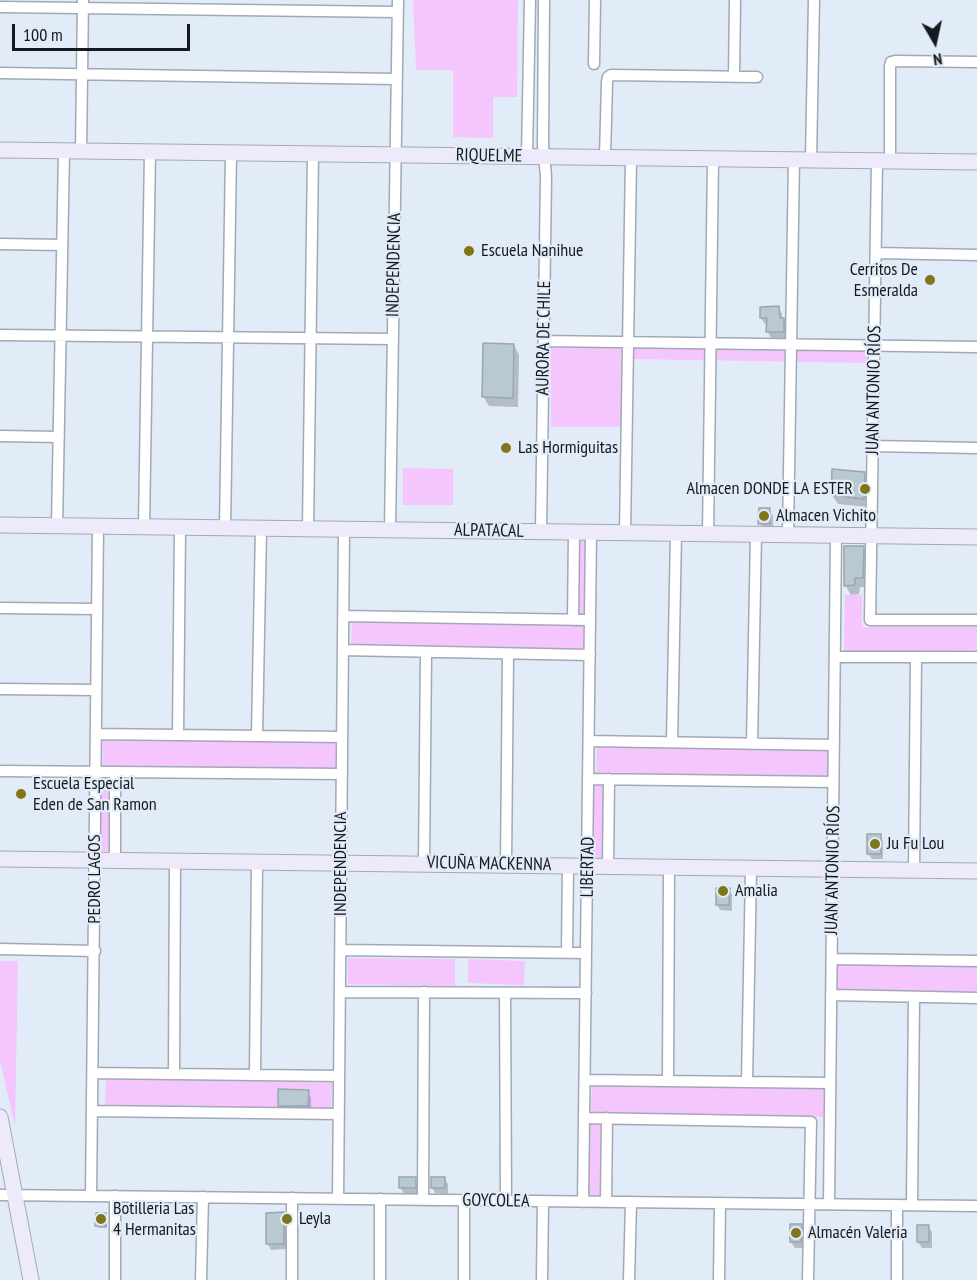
<!DOCTYPE html>
<html>
<head>
<meta charset="utf-8">
<style>
	body { margin:0 }
	#map { position:relative; width:977px; height:1280px; overflow:hidden; background:#e2ebf8; font-family:"PT Sans Narrow",sans-serif }
	canvas { display:block }
	.north { position:absolute; left:905px; top:12px; width:60px; height:60px; -webkit-text-stroke:4px #e2ebf8; paint-order:stroke; rotate:171deg; font-size:16px; font-weight:700; line-height:24px; text-align:center; color:#16191d }
	.north::after { content:''; display:block; margin:auto; width:21px; height:27px; background:#16191d; clip-path:polygon(50% 0,100% 100%,50% 72%,0 100%) }
	.scale { position:absolute; left:12px; top:24px; width:178px; height:27px; box-sizing:border-box; border:3px solid #16191d; border-top:0; padding-left:8px; font-size:18px; line-height:21px; white-space:nowrap; color:#16191d; -webkit-text-stroke:4px #e2ebf8; paint-order:stroke }
</style>
</head>
<body>
<div id="map">
<canvas width="977" height="1280"></canvas>
<div class="north">N</div>
<div class="scale">100 m</div>
</div>
<script>
const context = document.querySelector('canvas').getContext('2d');
context.lineJoin = 'round';
function fill(path, color) { context.fillStyle = color; context.fill(path, 'evenodd'); }
const shape = rows => new Path2D(rows.map(r => 'M' + r).join(''));
function trace(path, color, width, dash) { context.strokeStyle = color; context.lineWidth = width; context.lineCap = dash ? 'butt' : 'round'; context.setLineDash(dash || []); context.stroke(path); }
function write(font, color, halo, rows, align = 'center') {
  context.font = font + ' "PT Sans Narrow",sans-serif'; context.lineWidth = 4.5; context.setLineDash([]); context.textBaseline = 'middle'; context.strokeStyle = halo; context.fillStyle = color; for (const [text, x, y, turn = 0] of rows) {
    context.save(); context.translate(x, y); context.rotate((+turn || 0) * Math.PI / 180); context.textAlign = isNaN(turn) ? turn : align; if (halo) context.strokeText(text, 0, 0); context.fillText(text, 0, 0); context.restore();
  }
}
const green = shape([
	[413,0,518,0,517,97,493,97,493,138,453,137,453,70,416,70],
	[631,345,872,349,869,526,866,525,868,363,633,359],
	[551,347,621,348,621,427,551,427],
	[403,468,453,469,453,505,403,505],
	[576,538,588,538,587,616,576,615],
	[845,595,862,595,862,627,977,627,977,650,844,652],
	[352,620,586,624,585,650,351,645],
	[103,738,336,743,335,770,103,767],
	[597,745,831,749,831,777,596,774],
	[99,775,112,775,111,851,99,851],
	[592,783,605,783,604,860,590,859],
	[348,958,455,959,455,986,348,984],
	[468,959,525,961,524,985,468,983],
	[0,961,18,961,15,1127,0,1060],
	[838,964,977,965,977,994,838,992],
	[106,1077,332,1083,331,1112,105,1107],
	[592,1084,827,1088,827,1117,591,1113],
	[589,1122,605,1122,603,1197,586,1197]
]);
const shadow = shape([
	[779,308,782,314,782,319,787,325,786,338,771,338,768,332,768,323,765,324,761,318],
	[514,345,519,355,518,407,489,406,483,396],
	[864,473,869,483,869,507,838,504,832,495],
	[769,510,773,516,773,530,763,529,760,523],
	[863,547,868,557,868,587,860,587,859,594,851,595,845,585],
	[880,835,883,841,883,859,872,859,868,853],
	[729,889,732,895,732,911,720,910,717,904],
	[308,1092,311,1098,311,1112,283,1111,279,1105],
	[444,1178,448,1184,448,1194,435,1193,432,1187],
	[415,1179,418,1185,418,1194,404,1194,401,1188],
	[283,1214,287,1220,287,1249,271,1250,268,1244],
	[105,1215,107,1217,107,1228,98,1228,97,1225],
	[801,1225,804,1231,804,1248,795,1248,791,1242],
	[928,1226,932,1232,932,1248,922,1248,918,1242]
]);
const building = shape([
	[779,306,780,318,784,318,784,332,766,332,767,318,760,318,760,307,779,306],
	[483,343,514,344,513,398,482,397,483,343],
	[832,469,865,472,864,499,831,495,832,469],
	[759,508,770,508,770,524,758,524,759,508],
	[844,546,864,546,863,578,855,578,855,585,844,586,844,546],
	[867,834,881,834,881,854,867,854,867,834],
	[716,888,730,888,729,905,716,905,716,888],
	[278,1089,309,1090,308,1106,278,1106,278,1089],
	[399,1177,416,1177,416,1188,399,1188,399,1177],
	[431,1177,445,1177,445,1188,431,1188,431,1177],
	[284,1212,284,1244,266,1244,266,1213,284,1212],
	[96,1213,106,1213,106,1226,95,1226,96,1213],
	[790,1224,802,1224,801,1242,790,1242,790,1224],
	[917,1225,929,1225,929,1242,917,1242,917,1225]
]);
const street = shape([
	[0,7,397,12],
	[594,64,595,0],
	[0,73,396,79],
	[734,77,735,0],
	[81,151,83,0],
	[527,156,530,0],
	[605,157,607,82,608,77,611,75,757,77],
	[811,160,814,0],
	[877,161,870,620,977,620],
	[890,161,890,66,891,62,895,61,977,62],
	[0,244,62,245],
	[876,253,977,255],
	[0,335,393,339],
	[544,341,977,347],
	[0,436,59,437],
	[873,446,977,448],
	[57,526,64,151],
	[144,527,150,152],
	[225,528,231,153],
	[308,529,313,154],
	[390,530,398,0],
	[541,531,546,176,543,145,544,0],
	[625,533,631,158],
	[708,534,713,159],
	[788,534,794,159],
	[0,608,97,609],
	[343,616,590,620],
	[573,620,574,532],
	[343,650,590,655],
	[835,657,977,657],
	[0,689,96,690],
	[96,734,342,737],
	[178,735,180,527],
	[257,736,261,528],
	[589,741,834,745],
	[672,742,676,533],
	[752,744,756,534],
	[0,771,342,774],
	[589,779,833,782],
	[115,859,115,772],
	[424,864,426,652],
	[506,865,508,654],
	[608,866,609,779],
	[914,871,916,657],
	[0,949,95,951],
	[341,950,586,953],
	[567,953,568,866],
	[832,959,977,961],
	[340,992,586,993],
	[505,993,506,1201],
	[831,995,977,998],
	[93,1073,339,1076],
	[174,1074,175,860],
	[255,1075,257,861],
	[585,1080,830,1083],
	[668,1081,669,867],
	[747,1082,751,868],
	[92,1111,339,1114],
	[584,1118,811,1122,808,1280],
	[0,1195,977,1206],
	[91,1196,98,526],
	[338,1199,344,529],
	[423,1200,424,992],
	[583,1202,591,532],
	[606,1202,607,1118],
	[829,1204,836,535],
	[912,1205,914,997],
	[115,1280,115,1196],
	[201,1280,203,1197],
	[292,1280,292,1198],
	[380,1280,380,1199],
	[464,1280,464,1200],
	[542,1280,543,1201],
	[629,1280,631,1202],
	[719,1280,720,1203],
	[897,1280,897,1205]
]);
const secondary = shape([
	[0,150,977,162],
	[0,525,977,537],
	[0,859,977,871],
	[0,1117,31,1280]
]);
const markers = [
	[469,251,6,"#7f7519"],
	[930,280,6,"#7f7519"],
	[506,448,6,"#7f7519"],
	[865,489,6,"#7f7519"],
	[764,516,6,"#7f7519"],
	[21,794,6,"#7f7519"],
	[875,844,6,"#7f7519"],
	[723,891,6,"#7f7519"],
	[101,1219,6,"#7f7519"],
	[287,1219,6,"#7f7519"],
	[796,1233,6,"#7f7519"]
];
const streetNames = [
	["RIQUELME",489,156,1],
	["INDEPENDENCIA",394,265,-89],
	["AURORA DE CHILE",544,338,-89],
	["JUAN ANTONIO RÍOS",874,390,-89],
	["ALPATACAL",489,531,1],
	["INDEPENDENCIA",341,864,-90],
	["VICUÑA MACKENNA",489,864,1],
	["LIBERTAD",588,867,-89],
	["JUAN ANTONIO RÍOS",833,870,-89],
	["PEDRO LAGOS",95,879,-90],
	["GOYCOLEA",496,1201,1]
];
const poiNames = [
	["Escuela Nanihue",481,251],
	["Cerritos De",918,270,"right"],
	["Esmeralda",918,291,"right"],
	["Las Hormiguitas",518,448],
	["Almacen DONDE LA ESTER",853,489,"right"],
	["Almacen Vichito",776,516],
	["Escuela Especial",33,784],
	["Eden de San Ramon",33,805],
	["Ju Fu Lou",887,844],
	["Amalia",735,891],
	["Botilleria Las",113,1209],
	["4 Hermanitas",113,1230],
	["Leyla",299,1219],
	["Almacén Valeria",808,1233]
];
fill(green, '#f4c6fd');
fill(shadow, '#0003');
fill(building, '#b9c9d0');
trace(building, '#99a8b0', 1.5);
trace(street, '#a1a9b5', 13);
trace(secondary, '#a1a9b5', 17);
trace(street, '#fff', 10);
trace(secondary, '#edebfb', 15);
for (const [x, y, r, color] of markers) { const dot = new Path2D(); dot.arc(x, y, r, 0, 2 * Math.PI); context.fillStyle = color; context.fill(dot); trace(dot, '#e2ebf8', 2); }
write('18px', '#16191d', '#e2ebf8', streetNames);
write('18px', '#16191d', '#e2ebf8', poiNames, 'left');
</script>
</body>
</html>
